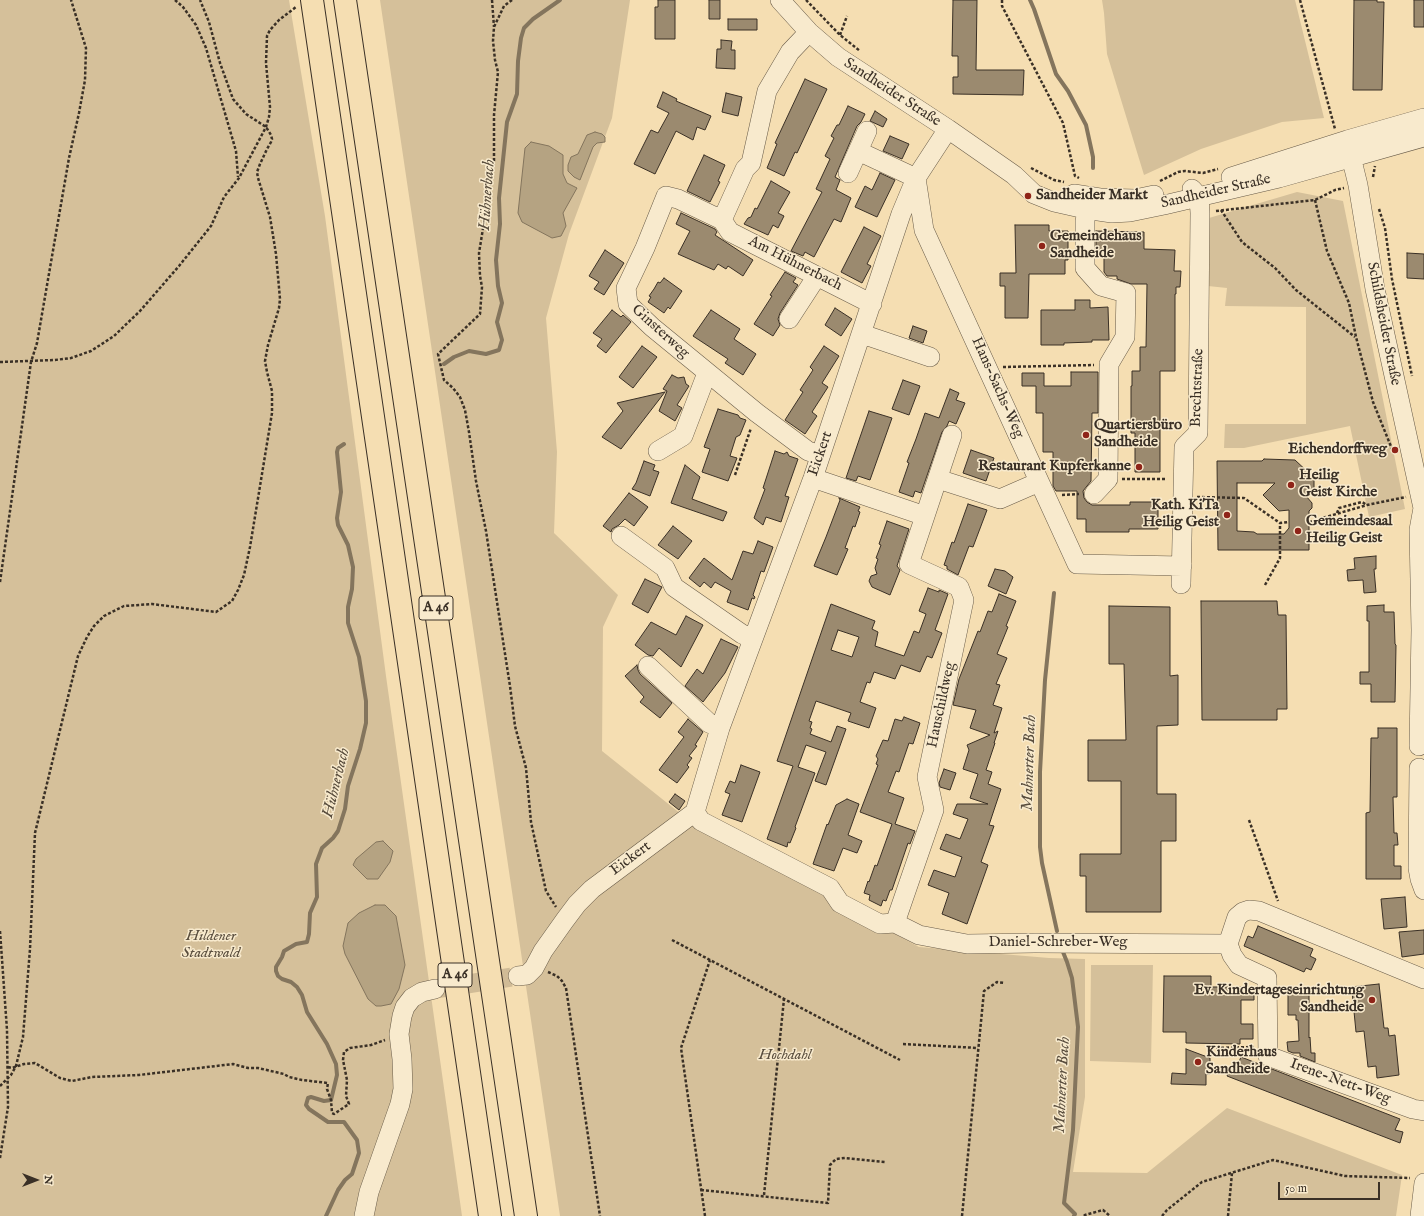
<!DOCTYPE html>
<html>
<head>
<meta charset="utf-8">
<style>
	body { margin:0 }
	#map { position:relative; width:1424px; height:1216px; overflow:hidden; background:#f5deb2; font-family:"IM FELL English",serif }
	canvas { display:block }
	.north { position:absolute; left:16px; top:1160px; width:40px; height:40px; -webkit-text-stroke:3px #f8eacd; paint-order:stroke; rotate:90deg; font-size:11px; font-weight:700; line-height:16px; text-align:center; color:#3a3026 }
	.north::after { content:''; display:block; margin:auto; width:14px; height:18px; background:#3a3026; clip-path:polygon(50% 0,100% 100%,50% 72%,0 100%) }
	.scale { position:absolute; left:1278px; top:1182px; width:102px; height:18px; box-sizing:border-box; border:2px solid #3a3026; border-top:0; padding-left:5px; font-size:12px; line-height:14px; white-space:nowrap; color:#3a3026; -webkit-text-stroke:3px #f8eacd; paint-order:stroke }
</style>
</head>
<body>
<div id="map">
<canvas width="1424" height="1216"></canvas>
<div class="north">N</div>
<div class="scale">50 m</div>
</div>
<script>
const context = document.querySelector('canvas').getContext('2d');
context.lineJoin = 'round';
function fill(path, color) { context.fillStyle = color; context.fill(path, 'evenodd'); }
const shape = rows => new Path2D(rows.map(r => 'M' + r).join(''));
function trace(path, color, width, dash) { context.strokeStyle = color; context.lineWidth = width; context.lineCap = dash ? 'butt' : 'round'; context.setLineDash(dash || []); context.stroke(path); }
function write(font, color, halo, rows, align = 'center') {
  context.font = font + ' "IM FELL English",serif'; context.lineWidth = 3; context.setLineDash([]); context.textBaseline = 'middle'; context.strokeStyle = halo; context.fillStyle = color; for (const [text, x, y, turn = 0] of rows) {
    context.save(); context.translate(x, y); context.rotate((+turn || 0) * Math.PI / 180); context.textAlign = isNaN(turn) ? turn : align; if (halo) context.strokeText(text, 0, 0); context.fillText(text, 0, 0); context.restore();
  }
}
const green = shape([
	[0,0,289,0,325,216,386,676,462,1216,0,1216],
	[380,0,630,0,612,118,569,234,546,318,557,452,554,533,618,595,603,627,602,751,696,826,919,947,1049,958,1085,959,1085,1097,1073,1172,1147,1173,1227,1108,1402,1175,1396,1216,560,1216],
	[1102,0,1295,0,1324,118,1282,122,1201,149,1144,175,1107,54,1104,13],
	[1297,192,1343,201,1405,509,1369,517,1350,426,1244,448,1224,448,1225,424,1306,424,1306,307,1225,306,1227,288,1208,286,1209,218],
	[1091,965,1153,965,1151,1063,1090,1061]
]);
const water = shape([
	[595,132,602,134,605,137,605,142,597,143,593,147,580,180,574,177,568,171,568,165,571,157,578,154,587,135,595,132],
	[531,142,549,146,563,155,563,174,567,183,577,188,563,213,566,226,561,236,552,238,522,222,518,213,525,148,531,142],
	[383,841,393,851,390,862,378,879,367,879,353,865,356,859,376,842,383,841],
	[375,905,385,905,396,916,405,965,399,989,391,1004,381,1006,376,1006,368,999,345,954,343,946,348,923,359,913,375,905]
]);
const stream = shape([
	[1030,0,1034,9,1056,74,1068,91,1086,125,1093,157,1093,168],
	[444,364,454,357,469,351,486,354,499,350,502,340,497,322,502,303,498,286,496,260,500,224,499,198,507,122,517,94,518,61,521,38,524,28,533,19,560,0],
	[1054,593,1045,680,1040,772,1040,847,1042,863,1057,931],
	[1063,952,1067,962,1072,978,1078,1027,1073,1130,1064,1203,1075,1214,1074,1216],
	[326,1216,338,1190,345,1180,352,1174,359,1153,357,1140,344,1122,328,1122,309,1109,306,1105,308,1098,311,1097,324,1101,331,1100,337,1075,336,1064,327,1044,307,1012,302,995,297,987,291,982,282,979,278,976,276,971,276,967,282,957,284,951,296,944,307,942,309,934,310,913,317,897,316,864,322,848,333,838,338,831,345,809,348,786,360,749,366,723,366,701,359,657,348,623,348,607,352,589,353,567,348,545,338,525,337,518,341,492,337,452,338,448,344,444]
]);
const building = shape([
	[658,0,675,0,675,39,655,39,655,7,658,7,658,0],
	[709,0,720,0,720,19,709,19,709,0],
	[953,0,977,0,976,70,1024,70,1023,95,953,94,953,77,958,77,958,56,952,56,953,0],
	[1354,0,1377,0,1377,2,1384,2,1382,90,1353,90,1354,0],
	[1414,0,1424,0,1424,27,1414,27,1414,0],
	[728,19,757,19,757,30,728,30,728,19],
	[721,40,732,41,731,50,735,50,735,69,716,68,717,49,721,49,721,40],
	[805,79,827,89,797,153,795,152,784,176,767,168,777,144,775,143,805,79],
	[663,92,677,99,676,101,711,116,705,130,697,127,693,140,676,131,655,174,634,164,651,130,658,133,669,113,657,107,663,92],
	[726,93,742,97,738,116,722,112,726,93],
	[848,106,865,114,861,122,857,126,835,177,840,180,836,190,851,198,841,222,834,219,814,257,805,252,803,256,791,251,822,192,816,189,830,159,825,156,834,138,831,136,837,125,839,125,848,106],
	[875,111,887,119,883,127,870,121,875,111],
	[890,136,909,144,902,159,883,151,890,136],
	[704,155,725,165,718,181,720,182,710,202,687,191,704,155],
	[880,173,895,180,877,217,855,207,865,186,872,190,880,173],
	[771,181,790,192,778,213,784,216,778,228,773,225,768,235,744,224,748,218,751,217,755,208,757,209,771,181],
	[681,213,715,229,717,232,715,235,753,260,743,276,728,266,726,269,718,264,714,270,678,254,690,231,676,224,681,213],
	[1015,225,1049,225,1049,231,1068,231,1068,260,1065,260,1065,274,1029,274,1028,318,1005,318,1005,286,1000,286,1000,273,1016,273,1015,225],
	[864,227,881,236,867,264,871,266,862,283,841,272,864,227],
	[1096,231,1144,232,1144,249,1175,250,1174,271,1181,271,1180,287,1176,287,1176,294,1175,294,1175,371,1160,371,1160,472,1135,472,1135,433,1131,433,1131,386,1132,386,1132,371,1140,371,1140,347,1146,347,1147,284,1131,284,1117,279,1117,276,1107,276,1104,272,1104,256,1096,256,1096,231],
	[605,250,624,263,604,295,594,289,599,282,589,276,605,250],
	[1407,253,1424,254,1424,279,1407,278,1407,253],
	[785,272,796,278,793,282,798,285,780,313,778,319,780,325,773,336,754,324,772,296,770,295,785,272],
	[664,278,682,291,670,309,668,307,664,313,648,302,651,297,649,296,654,289,658,282,660,283,664,278],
	[1075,300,1090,300,1090,308,1108,307,1109,340,1092,340,1092,342,1064,343,1064,345,1041,345,1041,310,1075,310,1075,300],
	[835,308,852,319,841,336,825,325,835,308],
	[612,310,621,317,623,315,631,322,606,353,597,346,602,339,593,333,612,310],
	[711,310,740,329,734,339,756,354,743,375,725,363,728,359,693,336,711,310],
	[913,326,927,331,923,343,909,338,913,326],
	[642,346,657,357,633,388,619,377,642,346],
	[824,346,839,356,822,383,828,387,812,412,817,416,805,434,785,420,803,392,800,390,813,370,810,367,824,346],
	[1071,372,1098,372,1098,413,1092,413,1091,481,1083,491,1084,498,1087,502,1092,505,1130,505,1130,502,1158,502,1158,529,1129,529,1129,532,1086,532,1086,519,1077,519,1077,491,1056,491,1053,486,1053,452,1043,452,1043,413,1036,413,1036,386,1022,386,1022,373,1044,373,1044,386,1071,386,1071,372],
	[672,375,678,378,684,377,686,384,689,386,677,405,682,408,675,421,659,411,667,391,663,389,672,375],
	[903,380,920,386,909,415,892,409,903,380],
	[950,389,959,393,956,400,965,403,956,424,949,421,947,426,942,432,921,493,915,491,913,497,899,492,909,463,907,462,916,439,925,413,939,418,950,389],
	[665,392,621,449,602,437,623,411,617,403,665,392],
	[718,409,738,415,740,418,746,420,740,435,736,437,730,456,737,458,728,481,702,472,710,449,704,447,718,409],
	[869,411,892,418,870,480,858,476,856,481,846,478,869,411],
	[971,450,994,458,986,481,963,473,971,450],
	[775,451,784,454,787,452,789,456,798,459,785,496,789,497,781,522,766,517,763,525,754,518,765,489,763,488,775,451],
	[1264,459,1295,460,1310,474,1314,474,1314,491,1306,496,1312,503,1312,508,1309,511,1309,550,1218,550,1217,461,1262,461,1264,459],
	[1237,483,1275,483,1263,495,1279,511,1289,510,1289,528,1284,534,1257,534,1254,532,1237,531,1237,483],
	[644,461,655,465,653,470,659,472,650,496,632,489,636,483,644,461],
	[685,465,700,477,692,499,727,512,723,521,671,503,685,465],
	[629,493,648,507,634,526,625,519,619,525,612,529,611,532,603,526,629,493],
	[839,498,860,507,858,511,860,512,855,527,853,526,845,548,848,549,837,575,814,566,826,537,840,500,839,498],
	[968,504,987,510,973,547,969,546,958,575,947,569,947,566,944,565,952,542,954,543,968,504],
	[887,521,909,529,897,566,900,570,890,595,872,587,869,581,871,576,877,574,875,568,878,559,876,558,881,545,879,544,887,521],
	[673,526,692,541,678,559,658,545,673,526],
	[758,541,773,547,764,572,761,571,753,595,755,597,754,599,752,598,748,610,727,602,731,591,715,582,711,588,704,582,700,587,689,578,704,558,732,580,743,551,753,554,758,541],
	[1376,556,1376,569,1374,569,1376,592,1364,593,1363,580,1348,581,1347,570,1355,569,1354,558,1376,556],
	[995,569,1005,571,1013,577,1006,594,988,586,995,569],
	[645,579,662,587,648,613,632,604,645,579],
	[928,588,939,592,939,590,948,594,935,630,942,633,932,658,927,656,920,672,901,665,895,679,874,672,870,683,867,682,860,702,876,708,869,728,848,721,851,713,816,701,809,721,812,722,810,728,812,729,810,734,831,742,837,726,846,729,826,785,815,781,826,752,806,745,798,767,815,773,795,827,796,828,790,843,788,842,787,847,767,839,793,766,777,761,831,604,875,621,872,629,878,632,875,646,904,656,914,631,919,633,926,614,919,611,928,588],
	[838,630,859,637,852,657,831,650,838,630],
	[999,594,1016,601,1006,626,1008,627,997,654,1007,658,996,684,1000,685,993,705,1002,708,994,733,998,731,994,743,995,743,986,770,992,772,988,784,1001,789,989,825,994,826,981,862,988,865,967,924,942,914,949,893,928,885,934,870,955,877,962,857,940,849,946,834,960,839,968,819,953,814,957,804,988,804,970,798,978,774,963,769,969,750,967,745,990,735,970,728,976,710,953,705,959,679,978,631,980,632,988,611,992,612,999,594],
	[1201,601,1277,601,1278,615,1286,615,1287,709,1277,709,1277,720,1202,720,1201,601],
	[1384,605,1384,612,1394,612,1395,644,1396,645,1395,702,1371,702,1371,684,1360,684,1360,672,1369,672,1369,621,1367,621,1367,606,1384,605],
	[1109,606,1170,607,1170,676,1178,675,1178,725,1157,726,1157,794,1176,794,1176,841,1161,841,1161,912,1086,912,1086,876,1080,876,1080,854,1121,854,1121,781,1088,781,1088,740,1126,740,1124,664,1109,664,1109,606],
	[686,616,703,625,681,667,659,648,653,656,648,655,635,645,651,622,676,635,686,616],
	[721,639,738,647,725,673,703,702,685,686,697,669,703,674,721,639],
	[637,665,638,670,640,674,672,703,660,718,640,702,644,697,625,676,637,665],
	[904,717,920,723,913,744,909,743,899,772,896,771,888,792,904,798,895,824,915,831,910,844,908,843,892,890,890,890,886,901,883,900,881,906,869,900,870,895,864,893,868,881,869,882,875,865,877,866,892,824,860,812,878,765,876,764,878,759,876,756,883,740,888,741,895,719,902,721,904,717],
	[688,719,703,732,695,745,697,746,689,756,692,758,687,765,689,767,677,783,659,770,684,737,678,732,688,719],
	[1378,728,1397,728,1397,797,1393,797,1394,833,1397,833,1398,845,1394,845,1394,866,1401,866,1401,879,1366,879,1366,813,1370,812,1371,738,1378,738,1378,728],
	[741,765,760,772,742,822,722,815,730,794,725,792,730,781,735,783,741,765],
	[944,769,956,773,950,790,940,787,939,783,944,769],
	[675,794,685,801,679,810,669,802,675,794],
	[847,799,859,804,848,835,862,841,857,853,843,848,834,871,813,864,827,824,828,825,836,805,847,799],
	[1405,897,1407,927,1384,929,1381,899,1405,897],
	[1258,926,1313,949,1310,956,1316,959,1311,970,1306,968,1304,972,1244,946,1248,936,1253,938,1258,926],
	[1424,930,1424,954,1402,957,1399,932,1424,930],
	[1164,976,1211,976,1211,987,1254,987,1254,1000,1241,1000,1241,1024,1253,1024,1253,1039,1240,1039,1240,1044,1186,1043,1186,1032,1163,1032,1164,976],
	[1379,984,1384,1028,1388,1028,1389,1036,1395,1035,1399,1075,1377,1078,1376,1066,1368,1067,1364,1031,1356,1032,1352,991,1362,991,1351,987,1379,984],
	[1288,992,1309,992,1309,1038,1310,1037,1311,1053,1315,1053,1315,1062,1300,1056,1300,1053,1293,1053,1288,1051,1287,1042,1299,1041,1298,1020,1296,1020,1296,1015,1288,1015,1288,992],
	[1186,1049,1210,1058,1210,1074,1206,1074,1206,1085,1171,1084,1172,1073,1186,1074,1186,1049],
	[1241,1057,1400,1119,1395,1130,1403,1132,1400,1143,1227,1076,1231,1067,1236,1069,1241,1057]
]);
const minorTunnel = shape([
	[435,989,518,976]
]);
const path = shape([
	[175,0,183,7,196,25,206,48,236,151,238,177],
	[492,0,494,27],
	[512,0,504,6,494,27,493,41,495,60,498,72,494,115,494,161,479,253,480,276,482,287,480,314,438,354,444,380,453,388,460,397,465,410,469,432,476,481,486,531,510,686,515,726,526,768,531,822,546,891,556,907],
	[806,0,840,35,860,51],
	[1002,0,1002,6,1063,123,1075,176,1079,178],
	[1300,0,1335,129],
	[840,35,847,16],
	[1031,168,1054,180,1064,182],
	[1373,177,1375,166],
	[1160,181,1178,172,1185,171,1203,173,1218,169],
	[1315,200,1327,251,1349,303,1356,337,1373,402,1392,449],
	[1379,209,1385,228,1392,279,1412,376],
	[1221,210,1242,242,1275,268,1296,290,1355,337],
	[1216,211,1315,200,1335,190,1344,188],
	[0,362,55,360,71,358,91,351,114,336,140,311,179,266,211,226,224,197,239,178,266,127,269,117,270,107,266,63,267,36,270,30,279,20,296,7],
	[1003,367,1094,365],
	[735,475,751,428],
	[1122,479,1167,479],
	[1062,495,1079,494],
	[1197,497,1244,498,1280,523,1289,522],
	[1337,513,1339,508,1362,502,1367,505],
	[1309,522,1367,505,1406,497],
	[0,582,31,362,37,343,69,158,79,113,85,80,86,48,71,0],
	[1265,585,1280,558,1280,523],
	[1249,820,1278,901],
	[0,931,7,1030,8,1107,0,1158],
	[672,940,900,1060],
	[548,972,557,976,562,981,566,988,600,1216],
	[903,1044,978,1048],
	[1211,1048,1254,1047],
	[8,1067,12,1068,24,1064,35,1063,60,1078,72,1081,92,1077,139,1075,233,1064,248,1068,258,1068,284,1074,289,1077,302,1080,328,1083,327,1089,331,1100,332,1113,334,1114,349,1104,346,1096,347,1080,343,1060,344,1052,350,1048,371,1045,385,1040],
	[0,1086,11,1075,16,1066,23,1037,30,949,35,833,78,656,87,637,94,626,104,616,124,606,152,604,216,612,232,601,238,590,244,575,250,547,272,413,272,391,267,372,265,361,268,345,279,308,280,299,276,254,270,217,258,178,257,172,260,164,267,149,271,142,272,139,271,135,266,127,246,114,233,99,220,63,209,22,200,0],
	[701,1190,828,1203,830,1165,836,1159,845,1158,885,1162],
	[764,1195,784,999],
	[705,1216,681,1048,710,960],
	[962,1216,984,991,997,982,1005,983],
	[1084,1216,1085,1215,1103,1210,1110,1216],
	[1162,1216,1167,1210,1202,1182,1273,1160,1345,1176,1410,1178],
	[1228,1216,1232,1173]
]);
const minor = shape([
	[780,0,809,32,838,57,948,129,1014,175,1034,194,1054,202,1085,209,1112,213,1130,212,1164,205,1279,178,1424,137],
	[1347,140,1358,185,1375,289,1423,508,1419,530,1421,630,1419,746],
	[858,151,916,178,924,230,1077,564,1182,566],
	[848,173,867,131],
	[1231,177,1347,140,1424,118],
	[1074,194,1100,198,1135,199,1154,195],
	[722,220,745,169,751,163,767,91,790,52,809,32],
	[1085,220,1085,268,1101,286,1126,293,1125,337,1109,364,1108,479,1094,494],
	[789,319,817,276],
	[862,334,930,357],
	[658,451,683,436,707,373],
	[820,455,808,451,757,413,652,327,628,304,626,288,645,248,666,196,678,199,722,220,730,232,872,304],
	[813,478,925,516,909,564,959,587,964,600,927,777,934,810,895,923],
	[938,479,1000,499,1039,482],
	[925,516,952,435],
	[621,536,665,568,674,587,742,634,753,639],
	[1181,584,1184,447,1198,433,1200,213,1199,197,1192,189],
	[648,666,709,723,720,728],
	[1419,768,1418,868,1420,879,1424,890],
	[695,812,701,821,830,888,840,903,880,924,895,923,919,935,967,944,1035,943,1228,944,1237,917,1243,912,1249,910,1259,911,1424,979],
	[1228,944,1232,955,1239,965,1267,978,1268,1056,1413,1109,1424,1111],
	[518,976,527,975,534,968,543,951,565,920,577,904,592,889,695,812,720,728,813,478,901,214,916,178,948,129],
	[364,1216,369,1192,400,1104,403,1089,402,1059,399,1034,402,1016,405,1007,412,998,422,992,435,989],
	[1420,1216,1424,1183]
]);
const highway = shape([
	[312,0,490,1216],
	[345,0,526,1216]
]);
const markers = [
	[1028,196,4,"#8f2418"],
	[1042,246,4,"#8f2418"],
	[1086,435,4,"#8f2418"],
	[1395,450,4,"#8f2418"],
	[1139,467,4,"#8f2418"],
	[1291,485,4,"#8f2418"],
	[1227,515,4,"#8f2418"],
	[1298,531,4,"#8f2418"],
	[1372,1000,4,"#8f2418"],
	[1198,1062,4,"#8f2418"]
];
const shields = [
	[436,608,34],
	[455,975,34]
];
const shieldNames = [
	["A 46",436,608],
	["A 46",455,975]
];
const streetNames = [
	["Sandheider Straße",892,93,33],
	["Sandheider Straße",1216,192,-13],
	["Am Hühnerbach",795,264,27],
	["Schildsheider Straße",1383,324,79],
	["Ginsterweg",660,332,42],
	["Hans-Sachs-Weg",997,388,66],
	["Brechtstraße",1198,388,-88],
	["Eickert",821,454,-71],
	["Hauschildweg",942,705,-78],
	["Eickert",631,859,-37],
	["Daniel-Schreber-Weg",1058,943],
	["Irene-Nett-Weg",1340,1082,20]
];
const poiNames = [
	["Sandheider Markt",1036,196],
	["Gemeindehaus",1050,237],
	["Sandheide",1050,254],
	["Quartiersbüro",1094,426],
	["Sandheide",1094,443],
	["Eichendorffweg",1387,450,"right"],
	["Restaurant Kupferkanne",1131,467,"right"],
	["Heilig",1299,476],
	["Geist Kirche",1299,493],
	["Kath. KiTa",1219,506,"right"],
	["Heilig Geist",1219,523,"right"],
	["Gemeindesaal",1306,522],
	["Heilig Geist",1306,539],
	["Ev. Kindertageseinrichtung",1364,991,"right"],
	["Sandheide",1364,1008,"right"],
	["Kinderhaus",1206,1053],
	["Sandheide",1206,1070]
];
const parkNames = [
	["Hildener",211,937],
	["Stadtwald",211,954],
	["Hochdahl",785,1056]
];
const waterNames = [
	["Hühnerbach",488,195,-86],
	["Mahnerter Bach",1030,763,-88],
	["Hühnerbach",337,783,-76],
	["Mahnerter Bach",1063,1085,-87]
];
fill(green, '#d5c09a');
fill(water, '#b5a382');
trace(water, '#84755d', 1);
trace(stream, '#84755d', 4);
fill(building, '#9b8a6f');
trace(building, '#3a3026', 1);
trace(minorTunnel, '#d0bb96', 19, [19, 10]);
trace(minor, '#695c49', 20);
trace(highway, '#3a3026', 24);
trace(path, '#3a3026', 2.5, [3, 2]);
trace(minor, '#f8eacd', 19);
trace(highway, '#f5deb2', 22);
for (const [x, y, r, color] of markers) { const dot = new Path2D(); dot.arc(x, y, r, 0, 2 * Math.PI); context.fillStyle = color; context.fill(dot); trace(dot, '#f8eacd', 1.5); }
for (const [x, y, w] of shields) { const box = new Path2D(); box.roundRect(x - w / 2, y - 12, w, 24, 3); context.fillStyle = '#f8eacd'; context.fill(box); trace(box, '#3a3026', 1); }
write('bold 14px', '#3a3026', null, shieldNames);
write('15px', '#3a3026', '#f8eacd', streetNames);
write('bold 15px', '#3a3026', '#f8eacd', poiNames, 'left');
write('italic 15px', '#594d3d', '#f8eacd', parkNames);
write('italic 16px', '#594d3d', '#f8eacd', waterNames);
</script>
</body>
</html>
